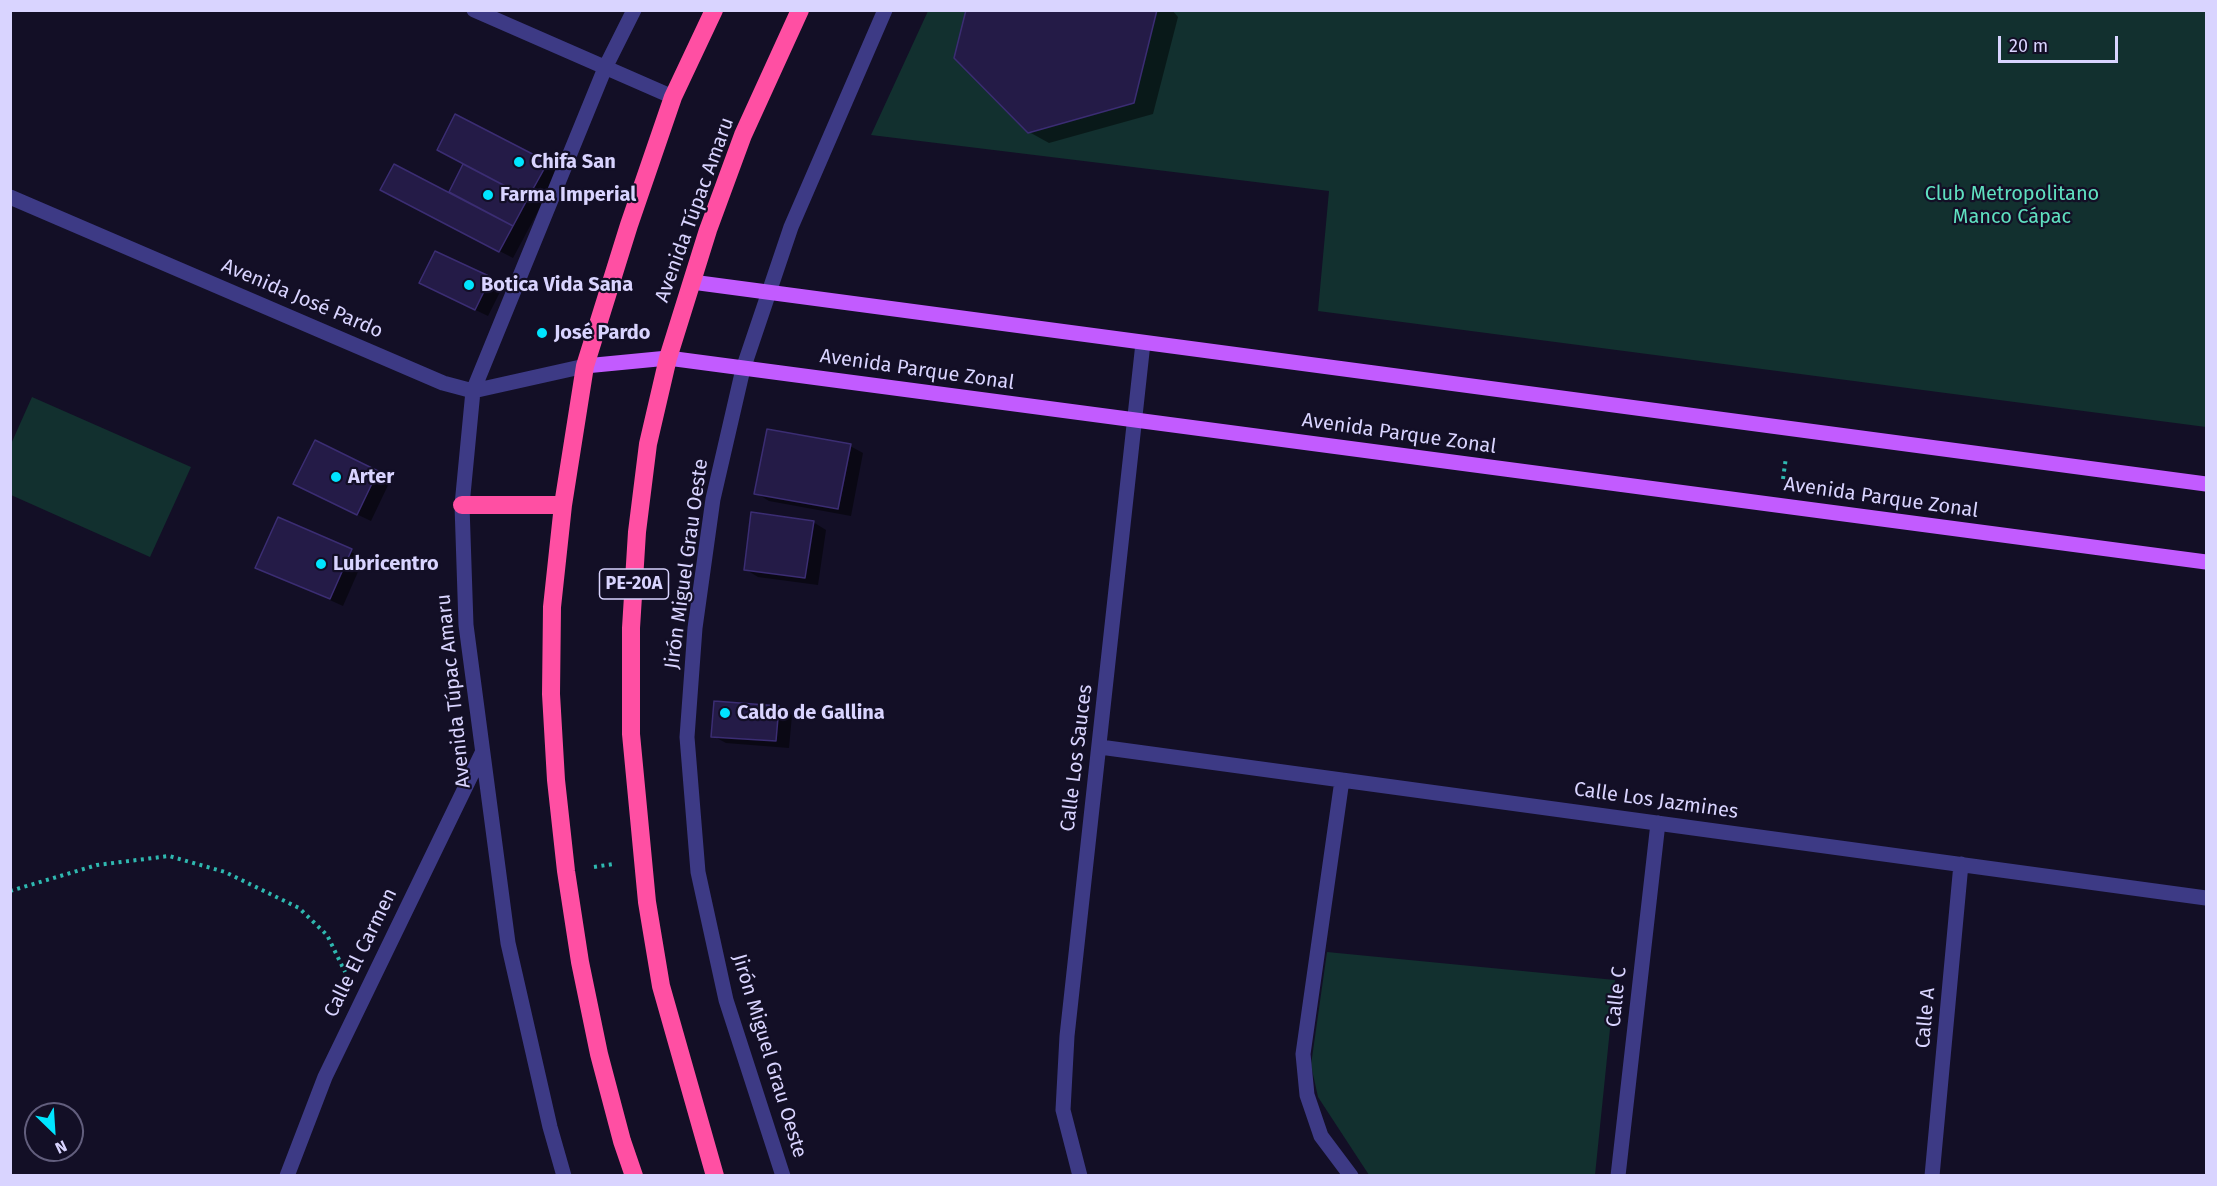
<!DOCTYPE html>
<html>
<head>
<meta charset="utf-8">
<style>
	body { margin:0 }
	#map { position:relative; width:2217px; height:1186px; overflow:hidden; background:#130f26; font-family:"Fira Sans",sans-serif }
	canvas { display:block }
	.frame { position:absolute; inset:0; border:12px solid #d9d4ff; pointer-events:none }
	.north { position:absolute; left:24px; top:1102px; width:60px; height:60px; box-sizing:border-box; background:#130f26; border:2px solid #625e7d; border-radius:50%; rotate:155deg; font-size:16px; font-weight:700; line-height:24px; text-align:center; color:#d9d4ff }
	.north::after { content:''; display:block; margin:auto; width:21px; height:27px; background:#00e5ff; clip-path:polygon(50% 0,100% 100%,50% 72%,0 100%) }
	.scale { position:absolute; left:1998px; top:36px; width:120px; height:27px; box-sizing:border-box; border:3px solid #d9d4ff; border-top:0; padding-left:8px; font-size:18px; line-height:21px; white-space:nowrap; color:#d9d4ff; -webkit-text-stroke:4px #130f26; paint-order:stroke }
</style>
</head>
<body>
<div id="map">
<canvas width="2217" height="1186"></canvas>
<div class="frame"></div>
<div class="north">N</div>
<div class="scale">20 m</div>
</div>
<script>
const context = document.querySelector('canvas').getContext('2d');
context.lineJoin = 'round';
function fill(path, color) { context.fillStyle = color; context.fill(path, 'evenodd'); }
const shape = rows => new Path2D(rows.map(r => 'M' + r).join(''));
function trace(path, color, width, dash) { context.strokeStyle = color; context.lineWidth = width; context.lineCap = dash ? 'butt' : 'round'; context.setLineDash(dash || []); context.stroke(path); }
function write(font, color, halo, rows, align = 'center') {
  context.font = font + ' "Fira Sans",sans-serif'; context.lineWidth = 4.5; context.setLineDash([]); context.textBaseline = 'middle'; context.strokeStyle = halo; context.fillStyle = color; for (const [text, x, y, turn = 0] of rows) {
    context.save(); context.translate(x, y); context.rotate((+turn || 0) * Math.PI / 180); context.textAlign = isNaN(turn) ? turn : align; if (halo) context.strokeText(text, 0, 0); context.fillText(text, 0, 0); context.restore();
  }
}
const green = shape([
	[928,11,2206,11,2206,427,1318,311,1329,191,871,135],
	[32,397,191,467,150,557,11,495,11,444],
	[1327,952,1615,980,1595,1175,1369,1175,1318,1097,1311,1065]
]);
const shadow = shape([
	[967,10,1172,10,1178,17,1153,114,1049,143,1029,132],
	[547,163,560,170,513,258,395,197,449,194,464,164],
	[490,279,503,286,488,316,434,290],
	[316,442,391,479,371,521,308,491],
	[850,446,863,453,851,516,769,501,756,493],
	[278,519,364,558,343,606,257,567],
	[813,522,826,530,818,585,758,577,745,569],
	[779,708,792,715,789,748,726,743,713,736]
]);
const building = shape([
	[966,10,1157,10,1134,103,1028,133,954,58,966,10],
	[455,114,548,162,528,198,437,150,455,114],
	[394,164,513,226,499,252,380,190,394,164],
	[463,164,528,198,513,226,449,192,463,164],
	[435,251,491,277,475,310,419,283,435,251],
	[767,429,851,444,838,509,754,494,767,429],
	[315,440,378,471,357,515,293,484,315,440],
	[751,512,814,521,805,578,744,570,751,512],
	[278,517,352,549,330,599,255,568,278,517],
	[714,701,779,706,776,741,711,737,714,701]
]);
const path = shape([
	[1783,479,1786,457],
	[594,867,613,864],
	[10,891,97,865,169,856,225,872,299,908,327,935,345,972]
]);
const minor = shape([
	[474,10,673,97],
	[10,197,443,383,473,391,585,366],
	[1100,747,2206,898],
	[1342,780,1303,1054,1307,1095,1321,1136,1351,1176],
	[287,1176,325,1077,482,753],
	[564,1176,550,1127,508,943,466,625,462,505,473,391,605,68,634,10],
	[783,1176,726,1000,698,872,687,737,695,628,713,499,743,369,791,227,885,10],
	[1080,1176,1063,1110,1067,1036,1143,343],
	[1618,1176,1658,823],
	[1932,1176,1961,864]
]);
const major = shape([
	[692,282,2206,484],
	[585,366,668,358,2206,562]
]);
const highway = shape([
	[462,505,563,505],
	[634,1176,622,1141,599,1054,580,962,566,871,556,780,551,694,552,607,563,505,585,366,629,225,673,97,714,10],
	[715,1176,661,986,647,902,631,734,631,628,637,532,648,444,668,358,708,230,743,135,800,10]
]);
const markers = [
	[519,162,6,"#00e5ff"],
	[488,195,6,"#00e5ff"],
	[469,285,6,"#00e5ff"],
	[542,333,6,"#00e5ff"],
	[336,477,6,"#00e5ff"],
	[321,564,6,"#00e5ff"],
	[725,713,6,"#00e5ff"]
];
const shields = [
	[634,584,69]
];
const shieldNames = [
	["PE-20A",634,584]
];
const poiNames = [
	["Chifa San",531,162],
	["Farma Imperial",500,195],
	["Botica Vida Sana",481,285],
	["José Pardo",554,333],
	["Arter",348,477],
	["Lubricentro",333,564],
	["Caldo de Gallina",737,713]
];
const parkNames = [
	["Club Metropolitano",2012,194],
	["Manco Cápac",2012,217]
];
const streetNames = [
	["Avenida Túpac Amaru",695,210,-70],
	["Avenida José Pardo",302,299,23],
	["Avenida Parque Zonal",917,370,8],
	["Avenida Parque Zonal",1399,434,8],
	["Avenida Parque Zonal",1881,498,8],
	["Jirón Miguel Grau Oeste",687,564,-82],
	["Avenida Túpac Amaru",454,691,-96],
	["Calle Los Sauces",1077,758,-83],
	["Calle Los Jazmines",1656,801,8],
	["Calle El Carmen",361,953,-64],
	["Calle C",1617,997,-84],
	["Calle A",1926,1018,-85],
	["Jirón Miguel Grau Oeste",769,1056,73]
];
fill(green, '#12302f');
fill(shadow, '#0007');
fill(building, '#241b47');
trace(building, '#3b2d73', 1.5);
trace(path, '#2fb8b0', 4, [3, 4.5]);
trace(minor, '#3d3a85', 15);
trace(major, '#c25bff', 15);
trace(highway, '#ff4fa3', 18);
for (const [x, y, r, color] of markers) { const dot = new Path2D(); dot.arc(x, y, r, 0, 2 * Math.PI); context.fillStyle = color; context.fill(dot); trace(dot, '#130f26', 2); }
for (const [x, y, w] of shields) { const box = new Path2D(); box.roundRect(x - w / 2, y - 15, w, 30, 4.5); context.fillStyle = '#130f26'; context.fill(box); trace(box, '#d9d4ff', 1.5); }
write('bold 18px', '#d9d4ff', null, shieldNames);
write('bold 20px', '#d9d4ff', '#130f26', poiNames, 'left');
write('20px', '#5fe0c0', '#130f26', parkNames);
write('20px', '#d9d4ff', '#130f26', streetNames);
</script>
</body>
</html>
